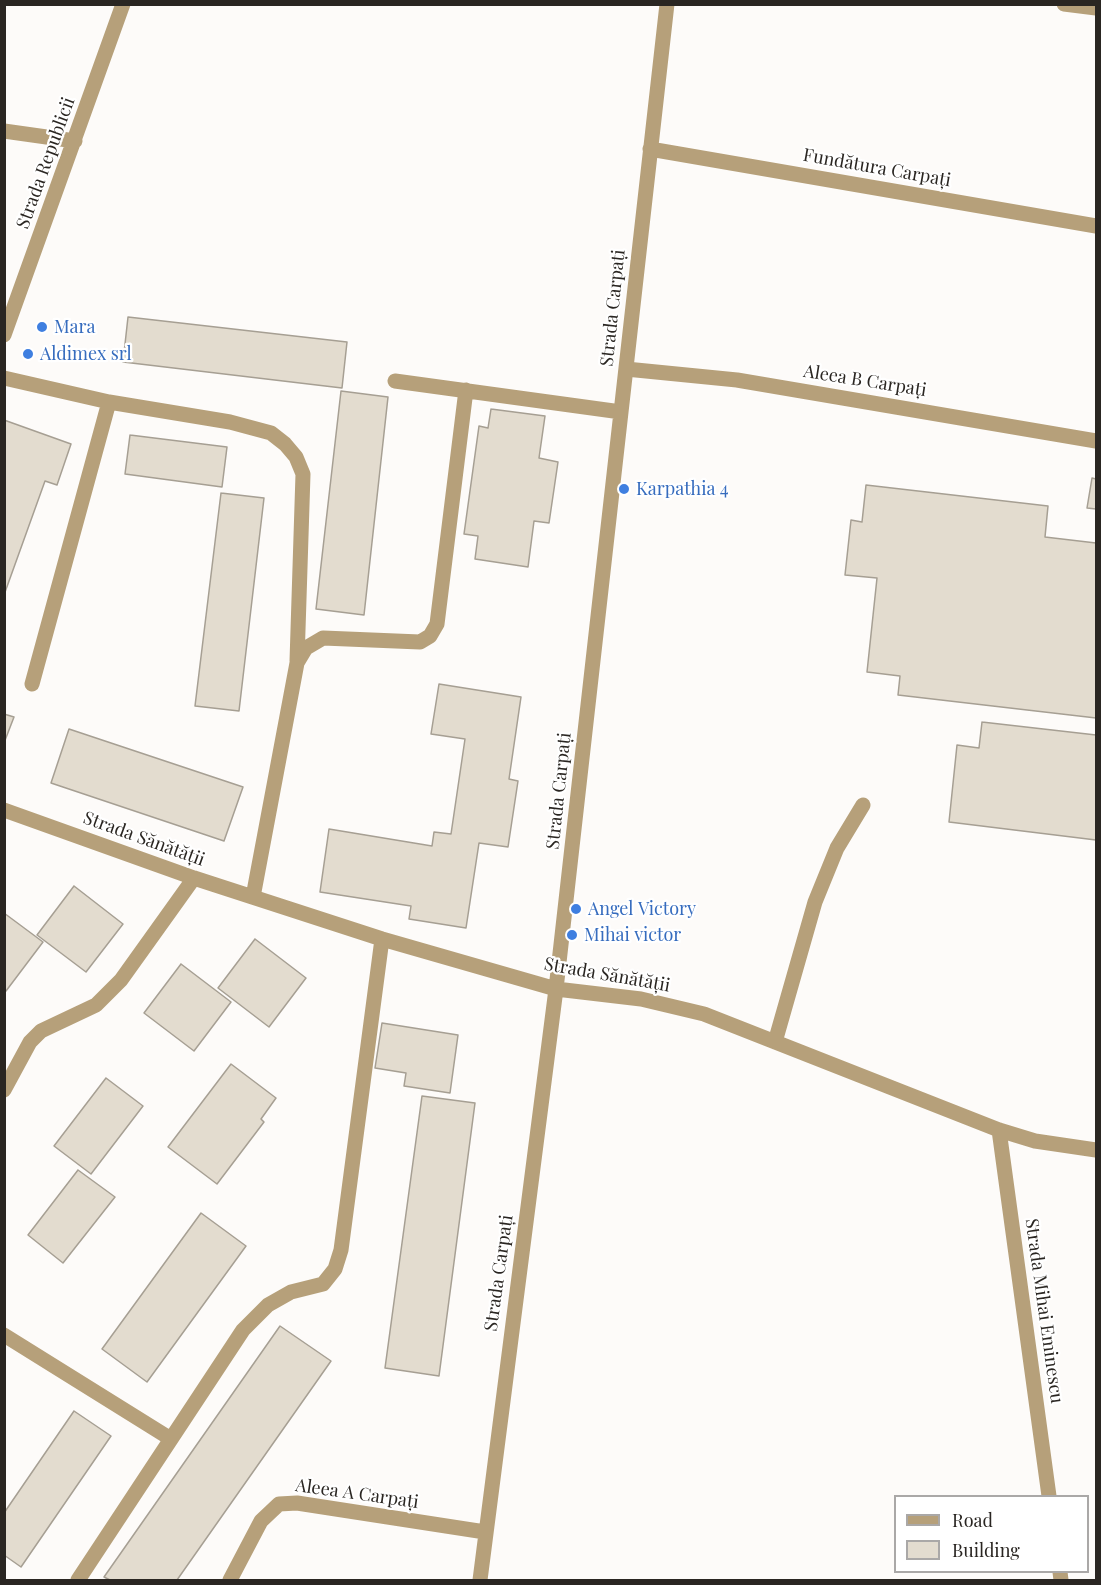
<!DOCTYPE html>
<html>
<head>
<meta charset="utf-8">
<style>
	body { margin:0 }
	#map { position:relative; width:1101px; height:1585px; overflow:hidden; background:#fdfbf9; font-family:"Playfair Display",serif }
	canvas { display:block }
	.frame { position:absolute; inset:0; border:6px solid #2a2622; pointer-events:none }
	.legend { position:absolute; left:894px; top:1495px; width:195px; height:78px; box-sizing:border-box; background:#fff; border:2px solid #aaa8a7; margin:0; padding:8px 10px; list-style:none; font-size:18px; color:#2a2622 }
	.legend li { display:flex; align-items:center; gap:12px; height:30px }
	.legend b { width:30px; border:2px solid #aaa8a7 }
</style>
</head>
<body>
<div id="map">
<canvas width="1101" height="1585"></canvas>
<div class="frame"></div>
<ul class="legend">
<li><b style="height:8px;background:#b6a07a"></b>Road</li>
<li><b style="height:16px;background:#e3dccf"></b>Building</li>
</ul>
</div>
<script>
const context = document.querySelector('canvas').getContext('2d');
context.lineJoin = 'round';
function fill(path, color) { context.fillStyle = color; context.fill(path, 'evenodd'); }
const shape = rows => new Path2D(rows.map(r => 'M' + r).join(''));
function trace(path, color, width, dash) { context.strokeStyle = color; context.lineWidth = width; context.lineCap = dash ? 'butt' : 'round'; context.setLineDash(dash || []); context.stroke(path); }
function write(font, color, halo, rows, align = 'center') {
  context.font = font + ' "Playfair Display",serif'; context.lineWidth = 4.5; context.setLineDash([]); context.textBaseline = 'middle'; context.strokeStyle = halo; context.fillStyle = color; for (const [text, x, y, turn = 0] of rows) {
    context.save(); context.translate(x, y); context.rotate((+turn || 0) * Math.PI / 180); context.textAlign = isNaN(turn) ? turn : align; if (halo) context.strokeText(text, 0, 0); context.fillText(text, 0, 0); context.restore();
  }
}
const building = shape([
	[128,317,347,342,342,388,123,362,128,317],
	[341,391,388,397,364,615,316,609,341,391],
	[491,409,545,416,539,458,558,462,549,523,534,521,528,567,475,559,478,536,464,534,479,426,488,428,491,409],
	[4,420,71,444,57,485,45,481,4,595,4,420],
	[130,435,227,447,222,487,125,474,130,435],
	[1092,478,1096,479,1096,509,1087,508,1092,478],
	[866,485,1048,506,1045,537,1096,543,1096,718,898,695,900,676,867,672,877,578,845,575,851,520,862,522,866,485],
	[221,493,264,498,239,711,195,706,221,493],
	[439,684,521,697,509,779,518,781,508,847,479,843,466,928,409,919,411,906,320,892,329,829,432,846,434,832,451,834,465,739,431,734,439,684],
	[4,714,14,717,4,743,4,714],
	[982,722,1096,735,1096,840,949,822,957,745,979,748,982,722],
	[69,729,243,787,224,841,51,783,69,729],
	[74,886,123,924,86,972,37,935,74,886],
	[4,913,43,942,6,991,4,990,4,913],
	[255,939,306,978,269,1027,218,988,255,939],
	[181,964,231,1002,194,1051,144,1013,181,964],
	[382,1023,458,1035,450,1093,404,1086,406,1073,375,1068,382,1023],
	[231,1064,276,1098,261,1119,264,1122,217,1184,168,1147,231,1064],
	[106,1078,143,1106,91,1174,54,1146,106,1078],
	[422,1096,475,1103,439,1376,385,1368,422,1096],
	[78,1170,115,1197,63,1263,28,1235,78,1170],
	[201,1213,246,1246,147,1382,102,1349,201,1213],
	[280,1326,331,1361,177,1580,110,1580,104,1577,280,1326],
	[74,1411,111,1436,21,1567,4,1555,4,1513,74,1411]
]);
const minor = shape([
	[1064,4,1096,8],
	[4,131,75,141],
	[650,149,1096,226],
	[4,335,123,4],
	[626,369,737,380,1096,441],
	[4,378,109,402,230,422,271,433,285,444,296,457,303,474,297,661],
	[395,381,621,412],
	[32,684,109,402],
	[4,810,194,878,382,939,556,989,641,999,704,1014,999,1130,1035,1141,1096,1150],
	[253,897,297,663,306,648,323,638,420,642,430,636,437,624,466,390],
	[775,1042,815,902,837,848,863,805],
	[4,1090,30,1042,41,1031,96,1005,121,980,194,878],
	[999,1130,1049,1496],
	[4,1335,171,1439],
	[1060,1572,1061,1580],
	[78,1580,243,1330,268,1305,291,1292,323,1284,335,1269,341,1250,382,939],
	[230,1580,261,1521,279,1504,297,1503,485,1532],
	[480,1580,556,989,667,4]
]);
const markers = [
	[42,327,6,"#3f7fe0"],
	[28,354,6,"#3f7fe0"],
	[624,489,6,"#3f7fe0"],
	[576,909,6,"#3f7fe0"],
	[572,935,6,"#3f7fe0"]
];
const streetNames = [
	["Strada Republicii",46,163,-70],
	["Fundătura Carpați",877,168,10],
	["Strada Carpați",613,308,-84],
	["Aleea B Carpați",865,381,9],
	["Strada Carpați",559,791,-84],
	["Strada Sănătății",144,839,20],
	["Strada Sănătății",607,975,10],
	["Strada Carpați",499,1273,-82],
	["Strada Mihai Eminescu",1044,1311,82],
	["Aleea A Carpați",357,1494,8]
];
const shopNames = [
	["Mara",54,327],
	["Aldimex srl",40,354],
	["Karpathia 4",636,489],
	["Angel Victory",588,909],
	["Mihai victor",584,935]
];
fill(building, '#e3dccf');
trace(building, '#a69f93', 1.5);
trace(minor, '#b6a07a', 15);
for (const [x, y, r, color] of markers) { const dot = new Path2D(); dot.arc(x, y, r, 0, 2 * Math.PI); context.fillStyle = color; context.fill(dot); trace(dot, '#fff', 2); }
write('18px', '#2a2622', '#fff', streetNames);
write('18px', '#366cbe', '#fff', shopNames, 'left');
</script>
</body>
</html>
